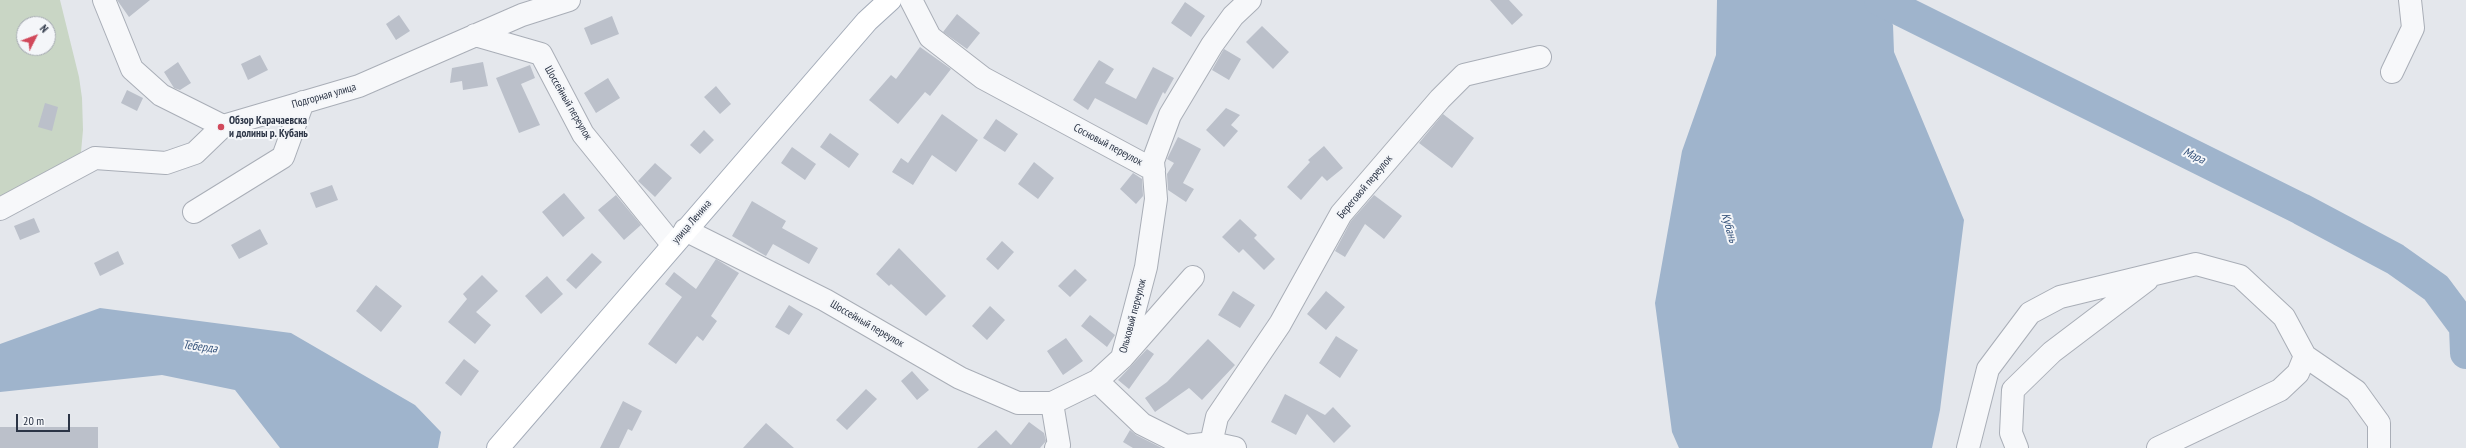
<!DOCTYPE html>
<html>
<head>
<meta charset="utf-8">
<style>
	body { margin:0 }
	#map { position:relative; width:2466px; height:448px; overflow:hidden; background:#e4e7ec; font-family:"PT Sans Narrow",sans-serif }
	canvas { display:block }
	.north { position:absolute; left:16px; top:16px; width:40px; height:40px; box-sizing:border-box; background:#f4f6f9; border:1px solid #a4a8b1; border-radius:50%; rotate:48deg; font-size:11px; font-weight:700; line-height:16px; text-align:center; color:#2b3445 }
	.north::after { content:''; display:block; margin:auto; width:14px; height:18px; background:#d1495b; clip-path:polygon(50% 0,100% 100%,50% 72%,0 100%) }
	.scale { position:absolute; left:16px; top:414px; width:54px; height:18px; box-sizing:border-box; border:2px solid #2b3445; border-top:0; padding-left:5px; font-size:12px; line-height:14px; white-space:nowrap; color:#2b3445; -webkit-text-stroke:3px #f4f6f9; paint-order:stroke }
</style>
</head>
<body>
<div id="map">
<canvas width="2466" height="448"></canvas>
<div class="north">N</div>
<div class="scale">20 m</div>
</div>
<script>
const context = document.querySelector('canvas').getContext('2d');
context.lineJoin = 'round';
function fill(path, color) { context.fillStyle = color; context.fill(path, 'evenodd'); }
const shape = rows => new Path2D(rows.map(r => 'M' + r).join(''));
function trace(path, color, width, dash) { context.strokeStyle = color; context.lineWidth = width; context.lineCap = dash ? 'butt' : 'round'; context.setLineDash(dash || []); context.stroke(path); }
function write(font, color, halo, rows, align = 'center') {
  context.font = font + ' "PT Sans Narrow",sans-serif'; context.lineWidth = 4; context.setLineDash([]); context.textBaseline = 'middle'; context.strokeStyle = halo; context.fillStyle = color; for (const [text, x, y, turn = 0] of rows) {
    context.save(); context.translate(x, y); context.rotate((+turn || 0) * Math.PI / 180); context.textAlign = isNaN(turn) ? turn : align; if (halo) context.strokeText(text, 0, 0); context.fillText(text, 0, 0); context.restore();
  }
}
const green = shape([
	[0,0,60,0,79,77,82,98,83,130,81,152,64,167,0,202],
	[24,24,48,24,48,48,24,48]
]);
const water = shape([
	[1717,0,1878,0,1893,25,1894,52,1964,220,1940,410,1932,448,1679,448,1672,432,1655,303,1682,151,1716,55],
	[100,308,291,333,415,405,441,432,438,448,280,448,235,390,162,375,0,392,0,344]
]);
const river = shape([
	[1880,0,2301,209,2395,259,2436,288,2465,327,2466,353]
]);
const building = shape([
	[117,0,150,0,129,17],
	[1490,0,1509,0,1523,15,1512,25],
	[1185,2,1205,16,1191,37,1171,23],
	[957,14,980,33,967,49,943,32],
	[399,15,410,31,396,40,386,24],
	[612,16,619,34,591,45,584,28],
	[1262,26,1289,52,1273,69,1246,42],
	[920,47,951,69,930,96,925,92,898,124,869,100,891,75,896,79],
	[1224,49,1241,59,1229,80,1212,70],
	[260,55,268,70,248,80,241,64],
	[1099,60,1114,69,1105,83,1136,99,1153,67,1174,78,1165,94,1163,92,1147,125,1095,98,1088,110,1073,100],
	[178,62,191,83,180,90,174,88,164,72],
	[483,62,488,86,463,90,462,81,450,83,452,68],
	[530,65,535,78,521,84,540,125,519,133,496,78],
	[608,78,620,98,596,113,584,93],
	[716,86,731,104,720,114,704,97],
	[127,90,143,98,137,111,121,103],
	[45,103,58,107,52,131,38,127],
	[1226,108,1240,115,1231,125,1238,131,1224,147,1206,130],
	[942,114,978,140,956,172,932,155,913,185,892,172,901,158,908,163],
	[1443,114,1474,138,1452,168,1419,143],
	[996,119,1018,134,1005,152,983,138],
	[704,130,714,140,700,154,690,145],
	[830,133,859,154,849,168,820,147],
	[1178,137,1201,149,1183,183,1194,189,1186,202,1168,190,1167,174,1174,163,1167,159],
	[1324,146,1343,168,1327,181,1322,176,1301,200,1287,187,1310,162,1308,160],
	[792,147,816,164,805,180,781,163],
	[1034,162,1054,178,1038,199,1018,184],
	[655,163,672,178,655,197,638,181],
	[1133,173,1142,179,1143,196,1136,204,1120,189],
	[332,185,338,200,316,208,310,193],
	[564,193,585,218,563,237,542,212],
	[616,195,641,225,624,240,598,210],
	[1374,195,1402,216,1384,239,1365,224,1345,257,1335,251,1351,221],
	[752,201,786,221,782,228,818,248,809,264,773,244,766,256,732,236],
	[34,218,40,232,20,240,14,226],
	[1240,219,1257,235,1254,238,1275,259,1264,270,1243,249,1239,253,1222,237],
	[260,229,268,244,239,259,231,245],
	[1002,241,1014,252,998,270,986,259],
	[899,248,946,296,926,316,891,284,889,286,876,274],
	[118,251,124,264,100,276,94,263],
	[592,253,602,262,576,289,566,280],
	[716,259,739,273,711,316,717,321,703,341,697,336,676,364,648,344,682,297,665,284,674,272,696,289],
	[1075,269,1087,280,1070,297,1058,286],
	[482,275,498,291,476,312,491,325,475,344,448,322,467,299,463,294],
	[547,276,563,294,541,314,525,296],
	[376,285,402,306,381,332,356,311],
	[1233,291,1255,305,1240,328,1218,315],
	[1326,291,1345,307,1326,330,1307,314],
	[789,305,803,314,789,335,775,327],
	[990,306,1005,320,987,340,972,326],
	[1090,315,1115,335,1107,347,1081,326],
	[1336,336,1358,350,1340,378,1319,363],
	[1066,338,1083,361,1063,375,1047,351],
	[1208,339,1235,365,1202,400,1189,388,1155,412,1145,398,1167,382],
	[1147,349,1154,354,1129,389,1118,380],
	[464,359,479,371,461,396,445,383],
	[912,371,929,390,917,400,901,381],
	[866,389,877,399,847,430,836,420],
	[1285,394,1325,415,1333,407,1351,426,1334,443,1307,414,1296,435,1271,422],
	[623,401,642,411,632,431,628,429,619,448,600,448],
	[1029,422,1044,433,1046,441,1040,448,977,448,996,430,1011,445],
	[766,423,794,448,743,448],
	[0,427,98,427,98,448,0,448],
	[1130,430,1136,435,1162,448,1133,448,1123,442]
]);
const minor = shape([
	[104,0,132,69,161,95,223,126,359,86,522,15,569,0],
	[911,0,930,37,983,78,1154,170],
	[475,35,541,54,583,134,672,244],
	[2392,72,2413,28,2410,0],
	[0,209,95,158,166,163,195,153,223,126],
	[194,212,283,157,303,102],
	[685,230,825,300,960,378,1018,403,1052,403],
	[1122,358,1146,267,1156,199,1153,161,1170,115,1212,45,1233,16,1250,0],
	[1097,381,1142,424,1186,446,1212,443,1235,448],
	[1056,448,1059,445,1052,403,1097,381,1122,358,1193,277],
	[1210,448,1217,417,1280,324,1341,214,1440,99,1464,75,1540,57],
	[1968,448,1988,369,2030,313,2060,297,2196,264,2240,276,2284,317,2305,356,2356,391,2379,423,2379,448],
	[2017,448,2011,433,2013,390,2052,352,2147,280],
	[2158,448,2280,390,2298,373,2305,356]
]);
const major = shape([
	[498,448,867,21,890,0]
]);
const markers = [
	[221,127,4,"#d1495b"]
];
const streetNames = [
	["Подгорная улица",324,96,-16],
	["Шоссейный переулок",568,103,60],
	["Сосновый переулок",1108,145,28],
	["Береговой переулок",1365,187,-50],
	["улица Ленина",692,222,-49],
	["Ольховый переулок",1133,316,-75],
	["Шоссейный переулок",867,324,30]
];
const poiNames = [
	["Обзор Карачаевска",229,121],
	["и долины р. Кубань",229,134]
];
const waterNames = [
	["Мара",2194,156,26],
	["Кубань",1729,228,74],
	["Теберда",200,347,7]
];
fill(green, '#c9d6c5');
fill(water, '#9fb4cc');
trace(river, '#9fb4cc', 32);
fill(building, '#bbc0ca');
trace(minor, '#a9aeb7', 24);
trace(major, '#a3abb8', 24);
trace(minor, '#f7f8fa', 22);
trace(major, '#fff', 22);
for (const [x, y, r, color] of markers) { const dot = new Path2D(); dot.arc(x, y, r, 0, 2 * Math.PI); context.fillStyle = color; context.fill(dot); trace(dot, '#f4f6f9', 1.5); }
write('11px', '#2b3445', '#f4f6f9', streetNames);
write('bold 11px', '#2b3445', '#f4f6f9', poiNames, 'left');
write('italic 12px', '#34527a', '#f4f6f9', waterNames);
</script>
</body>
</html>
